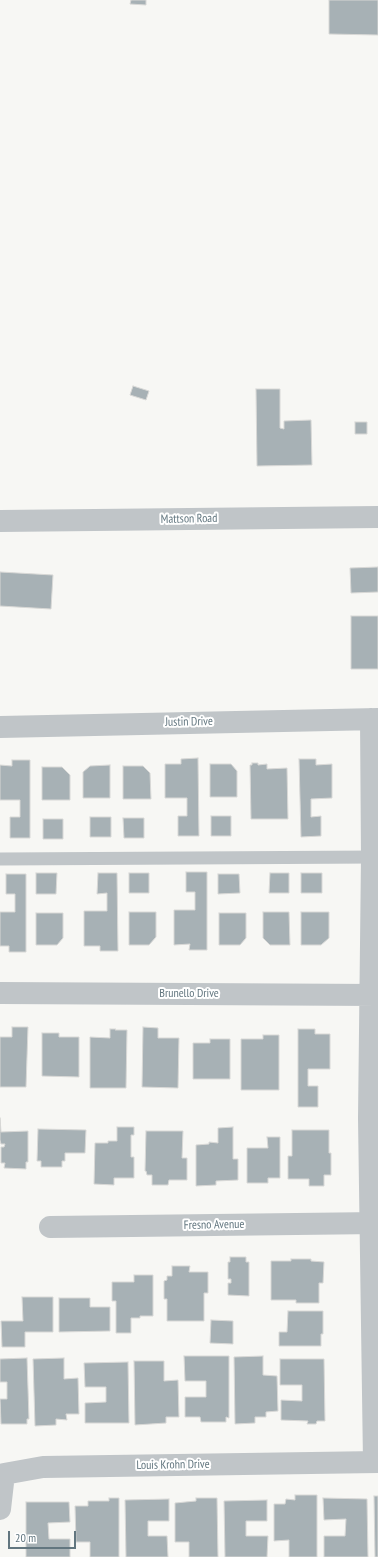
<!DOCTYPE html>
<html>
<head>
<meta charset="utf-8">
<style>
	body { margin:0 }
	#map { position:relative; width:378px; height:1557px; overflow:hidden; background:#f7f7f4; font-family:"PT Sans Narrow",sans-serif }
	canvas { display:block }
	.scale { position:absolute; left:8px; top:1531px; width:68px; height:18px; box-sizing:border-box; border:2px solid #62767f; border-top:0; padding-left:5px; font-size:12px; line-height:14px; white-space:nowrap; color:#62767f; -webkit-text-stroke:3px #fff; paint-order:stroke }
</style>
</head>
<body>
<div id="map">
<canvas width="378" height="1557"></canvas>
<div class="scale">20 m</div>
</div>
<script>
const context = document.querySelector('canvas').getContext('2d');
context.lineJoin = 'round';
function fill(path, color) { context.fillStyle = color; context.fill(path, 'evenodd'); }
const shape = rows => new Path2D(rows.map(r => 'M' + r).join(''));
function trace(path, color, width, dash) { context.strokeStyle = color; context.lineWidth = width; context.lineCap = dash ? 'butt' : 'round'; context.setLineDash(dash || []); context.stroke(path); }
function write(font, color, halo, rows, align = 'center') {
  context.font = font + ' "PT Sans Narrow",sans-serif'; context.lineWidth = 4; context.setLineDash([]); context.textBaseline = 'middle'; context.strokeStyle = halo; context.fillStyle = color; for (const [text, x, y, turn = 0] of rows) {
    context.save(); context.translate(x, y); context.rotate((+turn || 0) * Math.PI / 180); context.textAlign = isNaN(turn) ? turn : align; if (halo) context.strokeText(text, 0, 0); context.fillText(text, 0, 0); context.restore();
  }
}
const building = shape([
	[131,0,146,0,146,5,130,4,131,0],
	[329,0,378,0,378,35,329,34,329,0],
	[133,386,149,391,146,400,130,395,133,386],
	[256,389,280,389,280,428,284,429,284,421,311,420,312,465,257,466,256,389],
	[355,422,367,422,367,434,355,434,355,422],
	[378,567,378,592,351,593,350,568,378,567],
	[0,572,53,575,51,609,0,606,0,572],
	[351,616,378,616,378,669,351,669,351,616],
	[198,758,199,836,178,836,178,816,187,816,187,798,165,798,165,764,181,764,181,759,198,758],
	[299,759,316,759,316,765,332,764,332,798,311,799,311,817,321,816,321,836,301,837,299,759],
	[12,760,30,760,30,838,10,838,10,817,20,817,20,800,0,800,0,765,12,766,12,760],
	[252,763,258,763,258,765,267,764,267,769,287,768,288,819,251,819,250,765,252,765,252,763],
	[210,764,231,764,237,771,237,797,210,797,210,764],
	[110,765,110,798,83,798,83,772,90,766,110,765],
	[123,766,143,766,150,773,151,799,123,799,123,766],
	[42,767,62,767,70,775,70,800,42,800,42,767],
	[211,816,231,816,231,836,211,836,211,816],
	[90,817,111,817,111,837,90,837,90,817],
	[123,818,144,818,144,838,124,838,123,818],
	[43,819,63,819,63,839,43,839,43,819],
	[186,872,207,872,207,950,189,950,190,944,174,945,174,910,195,910,195,892,186,892,186,872],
	[36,873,57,873,56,894,36,894,36,873],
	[98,873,117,873,118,951,100,951,100,946,84,946,84,911,107,911,107,893,97,894,98,873],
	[129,873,149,873,149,893,129,893,129,873],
	[270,873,289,873,289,893,269,893,270,873],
	[301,873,322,873,322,893,301,893,301,873],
	[6,874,26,874,26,952,9,952,9,946,0,946,0,912,15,912,15,894,6,894,6,874],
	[218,874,239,874,240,893,218,894,218,874],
	[129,912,156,912,156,937,149,945,129,945,129,912],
	[263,912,289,912,290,945,270,945,263,938,263,912],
	[301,912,329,912,329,938,321,945,301,945,301,912],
	[36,913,63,913,63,938,57,945,36,945,36,913],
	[219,913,246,913,246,938,240,945,219,945,219,913],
	[12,1027,28,1027,26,1087,0,1087,0,1037,12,1037,12,1027],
	[143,1027,158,1028,158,1038,179,1038,178,1088,142,1087,143,1027],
	[110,1029,116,1029,115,1030,127,1030,126,1088,90,1088,90,1037,110,1038,110,1029],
	[298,1029,315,1029,315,1034,330,1034,330,1069,308,1069,308,1086,318,1086,318,1107,298,1107,298,1029],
	[42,1033,59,1033,59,1037,79,1037,79,1077,42,1076,42,1033],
	[263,1035,279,1035,279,1090,241,1090,241,1039,263,1039,263,1035],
	[210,1039,230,1039,230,1079,193,1079,193,1043,210,1043,210,1039],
	[0,1118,1,1132,28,1131,28,1162,26,1162,26,1169,4,1168,5,1163,1,1163,1,1147,4,1147,5,1144,1,1144,0,1140,0,1118],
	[117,1127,134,1127,134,1135,131,1135,131,1157,134,1157,134,1178,114,1178,114,1185,94,1184,95,1143,108,1143,108,1141,117,1141,117,1127],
	[233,1127,233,1159,238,1159,238,1180,216,1181,216,1185,196,1186,196,1145,209,1144,209,1142,218,1143,218,1128,233,1127],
	[38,1129,86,1130,85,1153,65,1153,65,1161,62,1161,62,1167,41,1167,41,1161,37,1161,38,1129],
	[292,1130,329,1130,329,1153,331,1153,331,1175,324,1175,324,1186,309,1186,309,1179,288,1179,288,1156,292,1156,292,1130],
	[146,1131,183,1131,182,1158,187,1158,187,1180,169,1180,168,1185,152,1185,152,1175,147,1175,146,1171,145,1171,146,1131],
	[267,1137,280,1137,280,1178,268,1178,268,1183,247,1183,247,1148,268,1148,267,1137],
	[230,1257,246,1257,246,1262,249,1262,249,1296,228,1295,228,1283,231,1283,231,1279,228,1279,228,1262,230,1262,230,1257],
	[291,1259,311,1259,311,1261,324,1262,323,1283,319,1283,319,1303,296,1303,296,1300,271,1300,271,1261,291,1261,291,1259],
	[172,1266,190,1266,189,1272,208,1272,208,1293,204,1293,204,1321,167,1321,167,1299,164,1299,164,1281,167,1280,167,1276,172,1276,172,1266],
	[134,1275,153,1275,153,1316,140,1316,140,1318,131,1318,131,1333,116,1333,116,1301,112,1301,112,1282,134,1282,134,1275],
	[22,1297,53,1297,53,1332,25,1332,25,1347,2,1347,1,1321,23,1321,22,1297],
	[59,1298,90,1298,90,1307,110,1307,110,1331,59,1332,59,1298],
	[288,1311,323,1311,323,1334,321,1334,321,1346,279,1346,279,1332,287,1332,288,1311],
	[211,1320,233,1321,233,1344,210,1343,211,1320],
	[184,1356,229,1356,229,1418,226,1417,226,1422,201,1422,200,1417,185,1417,185,1397,206,1397,206,1381,185,1381,184,1356],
	[263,1356,263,1375,277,1376,278,1411,266,1412,266,1417,255,1417,255,1423,235,1424,234,1357,263,1356],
	[27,1358,29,1419,27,1419,27,1424,1,1424,0,1399,7,1399,7,1382,0,1382,0,1359,27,1358],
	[64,1358,64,1379,78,1378,79,1414,66,1414,67,1420,56,1419,56,1425,35,1426,33,1359,64,1358],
	[280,1359,324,1359,325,1421,317,1421,316,1424,307,1424,308,1421,281,1420,281,1400,302,1401,302,1385,280,1385,280,1359],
	[134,1361,164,1361,164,1381,178,1380,179,1417,166,1417,166,1423,135,1425,134,1361],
	[128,1362,129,1423,85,1423,85,1403,106,1402,106,1387,85,1387,84,1363,128,1362],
	[295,1495,317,1495,317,1557,289,1557,289,1540,274,1541,274,1504,285,1504,286,1499,295,1500,295,1495],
	[374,1496,378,1496,378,1557,375,1557,374,1496],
	[109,1498,119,1498,119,1557,90,1557,90,1542,76,1542,75,1506,88,1506,88,1501,109,1501,109,1498],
	[196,1498,217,1498,218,1557,189,1557,189,1542,175,1542,175,1503,196,1501,196,1498],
	[323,1498,367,1499,368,1557,324,1557,324,1536,345,1536,346,1519,324,1520,323,1498],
	[169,1499,169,1521,148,1521,148,1536,167,1536,168,1557,126,1557,125,1500,169,1499],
	[267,1500,267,1521,246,1521,246,1536,268,1536,267,1557,225,1557,224,1501,267,1500],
	[26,1502,69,1502,70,1522,48,1523,49,1539,70,1539,70,1557,26,1557,26,1502]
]);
const lane = shape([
	[0,859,378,857]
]);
const street = shape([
	[0,521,378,517],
	[371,719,372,857,369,1118,374,1462],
	[0,727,378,719],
	[0,993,378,995],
	[50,1227,378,1223],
	[0,1509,4,1474,43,1467,378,1462]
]);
const streetNames = [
	["Mattson Road",189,519,-1],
	["Justin Drive",189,722,-1],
	["Brunello Drive",189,994],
	["Fresno Avenue",214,1225,-1],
	["Louis Krohn Drive",173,1465,-1]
];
fill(building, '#a7b1b5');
trace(building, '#d8d8d6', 1);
trace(lane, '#c0c5c8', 13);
trace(street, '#c0c5c8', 22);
write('12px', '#62767f', '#fff', streetNames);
</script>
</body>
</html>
